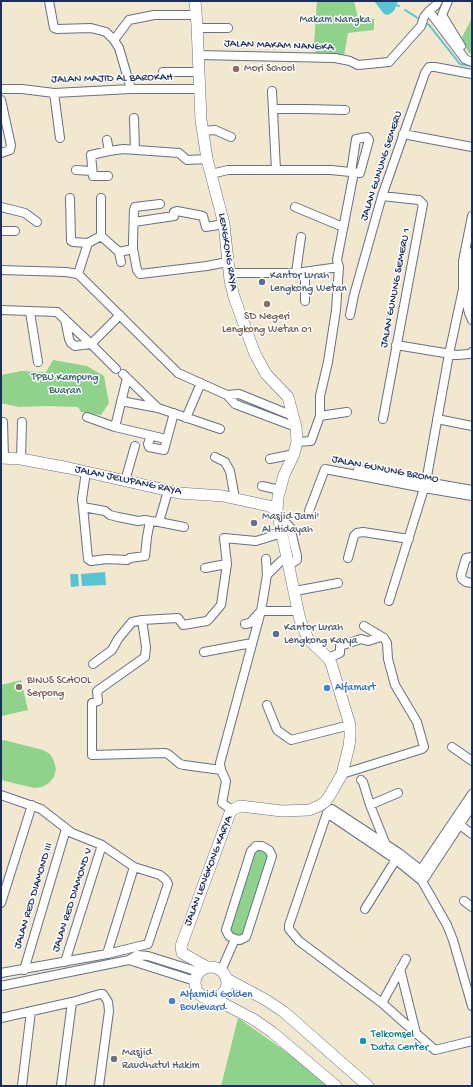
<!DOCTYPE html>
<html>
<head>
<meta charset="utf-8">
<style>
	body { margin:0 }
	#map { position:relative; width:473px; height:1087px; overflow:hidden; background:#f2e8d0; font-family:"Gochi Hand",sans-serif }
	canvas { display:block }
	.frame { position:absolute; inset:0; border:2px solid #1b2f5e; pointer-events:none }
</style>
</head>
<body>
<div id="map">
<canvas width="473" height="1087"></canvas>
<div class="frame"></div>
</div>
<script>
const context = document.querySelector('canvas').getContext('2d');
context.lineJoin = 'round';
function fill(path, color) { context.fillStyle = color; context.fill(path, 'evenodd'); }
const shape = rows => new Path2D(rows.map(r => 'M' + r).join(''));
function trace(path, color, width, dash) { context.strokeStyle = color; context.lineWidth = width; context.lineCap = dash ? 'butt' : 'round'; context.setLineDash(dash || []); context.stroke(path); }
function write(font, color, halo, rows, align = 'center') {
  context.font = font + ' "Gochi Hand",sans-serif'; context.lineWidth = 3; context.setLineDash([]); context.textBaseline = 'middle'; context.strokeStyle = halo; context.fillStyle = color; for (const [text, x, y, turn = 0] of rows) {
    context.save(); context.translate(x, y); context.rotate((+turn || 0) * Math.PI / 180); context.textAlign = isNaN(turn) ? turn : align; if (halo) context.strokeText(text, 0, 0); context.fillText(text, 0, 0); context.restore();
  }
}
const green = shape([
	[317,1,354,1,358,19,374,19,374,30,348,33,344,56,316,53,314,44],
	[472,18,472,54,469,53,461,39],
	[53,360,87,366,104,376,109,403,101,415,81,412,78,407,45,406,19,407,1,403,1,375,21,371,46,372],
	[21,680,28,710,2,716,1,685],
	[4,740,43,750,50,754,54,761,56,769,54,777,49,783,42,787,34,788,1,780,1,741],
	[267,846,270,870,251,933,244,943,237,944,223,929,249,848],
	[238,1018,298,1060,327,1086,221,1086]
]);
const water = shape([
	[374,1,398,1,394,11,388,15,384,14],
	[105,572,106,585,82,586,81,574],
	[70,574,78,574,79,586,71,587]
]);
const stream = shape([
	[396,5,399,6],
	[405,10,421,20],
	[424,22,429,25,460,64,472,66]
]);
const street = shape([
	[49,1,54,28,57,29,91,28,106,32,114,40,119,48,131,89],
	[448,1,442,15,461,46],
	[429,11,465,59,472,62],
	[197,28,228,28],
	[114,40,129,20,154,15,196,15],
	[198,55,335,58,350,61,358,65,389,62,421,26,424,17,429,11,436,5,438,1],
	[163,72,199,72],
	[1,89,22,89,54,93,131,89,200,89],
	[272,91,276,170],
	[54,93,60,138],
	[1,100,11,145,10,150,1,153],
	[273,109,306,109,345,110],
	[134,118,135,150],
	[203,131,215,130,231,137],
	[403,134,472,147],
	[107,140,109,151],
	[76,170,92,171],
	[211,174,228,170,331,170,360,173,369,140,367,137,356,139,351,172],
	[108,176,93,176,91,155,109,151,123,149,179,153,187,160,207,159],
	[382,196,419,200,423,204,383,419],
	[70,198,71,241,73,242,88,243,101,236],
	[101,198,101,236,119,252,121,262],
	[1,207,25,213,37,222],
	[295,207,343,227],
	[472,216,463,261,463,289,469,313,472,320],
	[134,222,174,216,174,212,177,211,203,216,206,227,224,224],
	[1,231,15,231],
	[133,249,137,270,140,274,207,266,227,262],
	[119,252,133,249,133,241,134,210,135,207,160,204],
	[472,252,470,270,470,295,472,301],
	[1,270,66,272,78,274,178,373,227,395,235,404,296,427],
	[305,272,305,301],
	[229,273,296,273,339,267],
	[296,273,301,237],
	[78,274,88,243],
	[1,310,57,312,91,344,120,315],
	[30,312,38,362],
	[350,315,354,295,382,196,425,73,429,67,435,67,472,74],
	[65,319,69,339,71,343,75,346,91,344,116,369],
	[396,345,457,355,469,354,472,352],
	[123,374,158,408,220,429],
	[227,395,239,394,293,416],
	[121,401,158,408],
	[320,416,347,412],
	[87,417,115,427,166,439],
	[186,418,201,383],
	[437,419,472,426],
	[3,422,4,458],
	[115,427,127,378],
	[151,436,148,444,149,447,164,450,174,413],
	[297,442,311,441,320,416,320,396,328,362,336,310,339,267,337,260,354,172],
	[215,457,225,462,230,471,235,499],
	[21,459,22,422],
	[270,459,294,454],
	[325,469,424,488,472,496],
	[358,470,472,490],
	[86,472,82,499,83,507,88,559,91,561,107,559,127,560,130,558,145,556,147,537,150,521,159,522,168,491],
	[125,481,135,446],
	[262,486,280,490],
	[83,507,105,511,110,515,118,517,138,521,145,520,150,521],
	[309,511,325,469],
	[159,522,184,527],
	[280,524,287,524,290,527,297,556,297,560,289,565],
	[472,557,466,558,461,575,462,579,466,582,472,583],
	[348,558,354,536,357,533,363,532,409,539],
	[205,568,227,564,224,538,256,541,282,533],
	[267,575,281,561,288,557],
	[295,591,338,583],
	[389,601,426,482,449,354,463,289,470,278],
	[245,624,250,623,261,611,299,611],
	[204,652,252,643],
	[328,658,340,653,340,646,361,639,368,641,381,637],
	[93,664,112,650,118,639,132,622,142,620],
	[267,705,277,730,291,740,350,725],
	[452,747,472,761],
	[221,770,184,765,180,764,168,754,165,753,92,755,92,703,98,701,97,691,145,657,146,647,142,620,178,618,183,625,207,621,210,618,221,605,227,564],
	[342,774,422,749,424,747,417,722,395,685,388,659,387,643,384,638,364,626],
	[361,780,363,782,370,805,386,845],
	[1,795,41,809,72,833,102,845,134,867,160,875,166,880,168,884,148,944,107,954,1,973],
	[370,805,398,793],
	[232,810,222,803,226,781,221,770,220,763,261,611,267,575,266,559],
	[327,813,395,859,422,881,447,925,453,940,472,1006],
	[460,825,472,834],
	[256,846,262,846,269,850,272,856,247,934,246,937,240,940,235,939,229,936,226,930,251,851,256,846],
	[418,874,472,794],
	[427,875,399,853,332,809,327,813,289,925,289,929,299,941,382,1003,435,1050,472,1041],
	[424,879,472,806],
	[464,901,472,907],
	[1,903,32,805],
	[365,909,398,856],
	[107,954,134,867],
	[129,960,195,981],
	[65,962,102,845],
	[400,969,416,1033],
	[24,970,66,829],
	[221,971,235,939],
	[1,986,129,960,137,955,148,956,199,972],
	[382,1003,406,959],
	[1,1018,72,1002,100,994,103,994,108,1002,109,1011,99,1086],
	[22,1086,31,1011],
	[61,1086,72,1002]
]);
const secondary = shape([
	[195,1,197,25,201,120,207,159,224,224,230,280,234,297,255,354,266,374,288,397,296,427,297,442,294,454,284,475,278,497,277,510,300,620,308,639,328,658,331,663,350,725,350,737,349,746,342,774,330,795,325,802,319,806,309,810,282,811,240,806,232,810,230,813,181,946,182,953,207,967],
	[1,458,21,459,69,468,179,493,223,496,269,506,277,510],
	'195 983a16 16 0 1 1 32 0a16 16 0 1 1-32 0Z',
	[227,979,266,1000,284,1012,368,1086],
	[215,999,253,1019,272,1032,336,1086]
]);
const markers = [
	[236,69,4,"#8d6e63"],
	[262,282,4,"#5c6f8a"],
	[267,304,4,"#8d6e63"],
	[254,523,4,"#6b7280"],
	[276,634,4,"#5c6f8a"],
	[19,687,4,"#8d6e63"],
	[327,688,4,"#3f7fe0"],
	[172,1001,4,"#3f7fe0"],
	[363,1041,4,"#0f9aa8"],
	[114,1059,4,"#6b7280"]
];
const parkNames = [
	["Makam Nangka",335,20],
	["TPBU Kampung",65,378],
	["Buaran",65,391]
];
const streetNames = [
	["JALAN MAKAM NANGKA",279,46,2],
	["JALAN MAJID AL BAROKAH",112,79,-1],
	["JALAN GUNUNG SEMERU",382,166,-72],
	["LENGKONG RAYA",227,252,81],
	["JALAN GUNUNG SEMERU 1",396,288,-79],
	["JALAN GUNUNG BROMO",385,470,11],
	["JALAN JELUPANG RAYA",128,481,12],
	["JALAN LENGKONG KARYA",209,871,-69],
	["JALAN RED DIAMOND III",34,896,-73],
	["JALAN RED DIAMOND V",73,900,-72]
];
const educationNames = [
	["Mori School",244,69],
	["SD Negeri",267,317,"center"],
	["Lengkong Wetan 01",267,330,"center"],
	["BINUS SCHOOL",27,681],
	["Serpong",27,694]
];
const serviceNames = [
	["Kantor Lurah",270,276],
	["Lengkong Wetan",270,289],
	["Kantor Lurah",284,628],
	["Lengkong Karya",284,641]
];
const worshipNames = [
	["Masjid Jami'",262,517],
	["Al-Hidayah",262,530],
	["Masjid",122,1053],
	["Raudhatul Hakim",122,1066]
];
const shopNames = [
	["Alfamart",335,688],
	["Alfamidi Golden",180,995],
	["Boulevard",180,1008]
];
const cultureNames = [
	["Telkomsel",371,1035],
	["Data Center",371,1048]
];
fill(green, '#8fd28b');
fill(water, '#58c3d1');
trace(stream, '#58c3d1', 2);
trace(street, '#667086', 10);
trace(secondary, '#667086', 12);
trace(street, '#fff', 8);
trace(secondary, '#fff', 11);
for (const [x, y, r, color] of markers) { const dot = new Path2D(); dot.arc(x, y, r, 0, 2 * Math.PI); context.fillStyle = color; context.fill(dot); trace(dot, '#fff', 1.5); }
write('11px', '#3e606c', '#fff', parkNames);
write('11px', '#1b2f5e', '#fff', streetNames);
write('11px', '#785e54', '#fff', educationNames, 'left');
write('11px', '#4e5e75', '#fff', serviceNames, 'left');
write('11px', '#5b616d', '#fff', worshipNames, 'left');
write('11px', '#366cbe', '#fff', shopNames, 'left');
write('11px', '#0d838f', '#fff', cultureNames, 'left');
</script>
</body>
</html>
